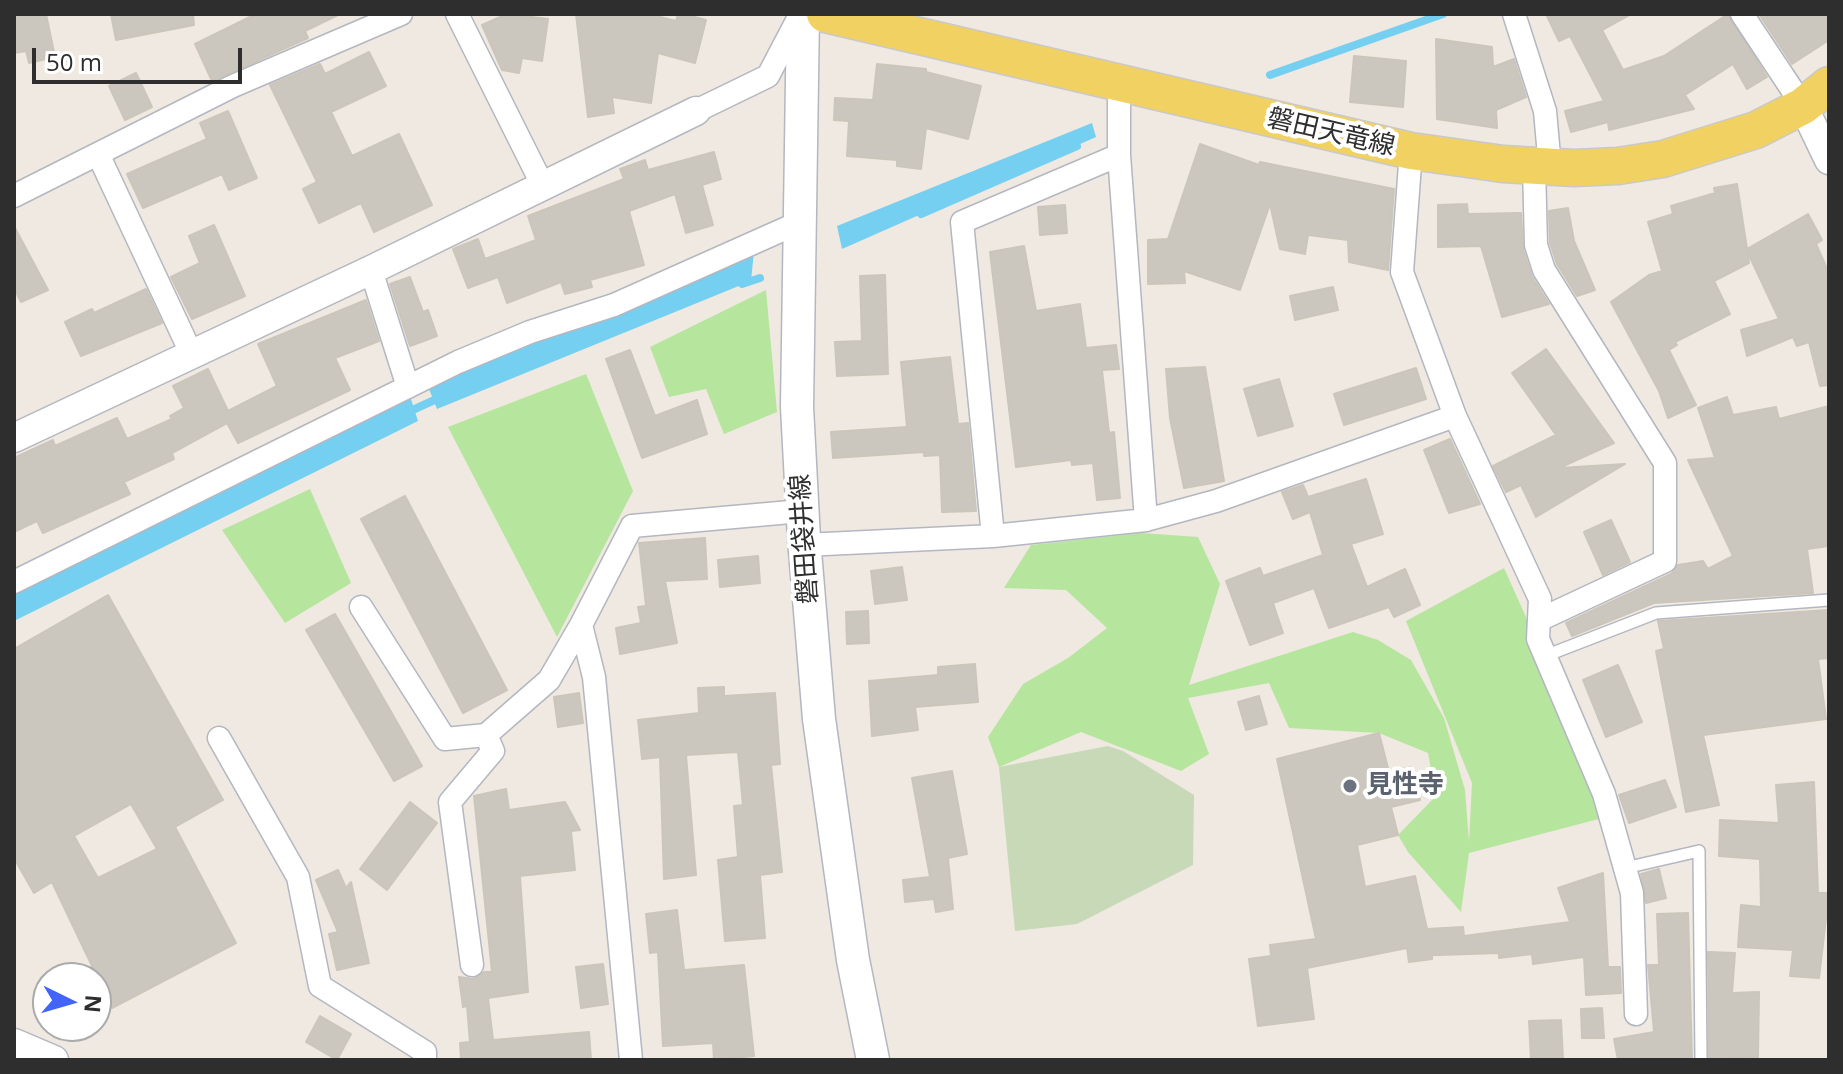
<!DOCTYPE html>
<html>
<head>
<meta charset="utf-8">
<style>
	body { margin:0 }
	#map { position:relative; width:1843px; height:1074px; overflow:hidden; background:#efe9e1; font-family:"Open Sans",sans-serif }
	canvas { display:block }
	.frame { position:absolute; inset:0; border:16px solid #2e2e2e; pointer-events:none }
	.north { position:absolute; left:32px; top:962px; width:80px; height:80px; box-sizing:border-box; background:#fff; border:2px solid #ababab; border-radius:50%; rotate:95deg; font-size:22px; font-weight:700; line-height:32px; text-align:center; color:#2e2e2e }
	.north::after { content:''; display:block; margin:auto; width:28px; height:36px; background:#4264fb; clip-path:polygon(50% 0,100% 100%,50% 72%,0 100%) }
	.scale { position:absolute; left:32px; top:48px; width:210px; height:36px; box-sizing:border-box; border:4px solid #2e2e2e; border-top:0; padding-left:10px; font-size:24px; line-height:28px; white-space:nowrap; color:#2e2e2e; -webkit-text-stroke:6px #fff; paint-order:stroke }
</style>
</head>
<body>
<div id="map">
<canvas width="1843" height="1074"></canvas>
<div class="frame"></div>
<div class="north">N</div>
<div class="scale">50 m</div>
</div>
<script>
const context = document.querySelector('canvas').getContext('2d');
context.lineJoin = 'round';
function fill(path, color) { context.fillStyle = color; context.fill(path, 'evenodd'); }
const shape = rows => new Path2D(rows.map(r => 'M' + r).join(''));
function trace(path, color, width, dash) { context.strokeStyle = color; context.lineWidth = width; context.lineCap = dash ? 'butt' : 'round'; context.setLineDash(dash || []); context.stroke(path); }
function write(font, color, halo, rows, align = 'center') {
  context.font = font + ' "Open Sans","Noto Sans JP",sans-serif'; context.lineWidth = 8; context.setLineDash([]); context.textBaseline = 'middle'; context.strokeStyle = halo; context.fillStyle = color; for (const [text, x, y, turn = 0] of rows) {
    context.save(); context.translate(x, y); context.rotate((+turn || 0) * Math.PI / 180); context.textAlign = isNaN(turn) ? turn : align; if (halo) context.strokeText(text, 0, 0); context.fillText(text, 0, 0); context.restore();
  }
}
const green = shape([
	[766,290,777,412,724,434,706,389,669,397,650,347],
	[586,374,633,491,557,637,448,427],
	[310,489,351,583,285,623,222,530],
	[1141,533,1198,537,1220,584,1189,685,1353,632,1378,640,1411,660,1444,718,1465,790,1469,842,1472,783,1406,621,1504,568,1572,720,1610,816,1469,853,1461,912,1408,852,1398,835,1436,796,1428,753,1379,733,1289,728,1269,683,1188,698,1209,754,1181,771,1081,732,999,767,988,737,1023,684,1068,658,1107,628,1066,590,1004,588,1031,545]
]);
const cemetery = shape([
	[1108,746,1123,751,1194,795,1193,865,1077,924,1015,931,999,767]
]);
const water = shape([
	[1092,123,1096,137,842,249,837,226],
	[754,251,751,281,437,409,425,379],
	[410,396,418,421,14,621,14,588]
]);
const stream = shape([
	[1270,75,1443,14],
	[921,214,1077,146],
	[742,284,760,278],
	[406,413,441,397]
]);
const building = shape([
	[14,14,46,14,55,57,29,63,26,51,14,53,14,14],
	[111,14,193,14,194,25,116,40,111,14],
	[256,14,340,14,305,31,308,38,212,81,195,44,256,14],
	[507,14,548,19,542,61,522,58,519,73,502,70,482,25,507,14],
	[576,14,648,14,676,21,678,14,683,14,706,20,695,63,658,53,651,103,612,97,614,113,588,117,576,14],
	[1546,14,1631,14,1602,30,1623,70,1664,56,1728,14,1767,77,1747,89,1733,64,1685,95,1694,109,1609,130,1608,122,1571,132,1565,111,1604,101,1570,36,1559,41,1546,14],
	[1759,14,1829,14,1829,40,1792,64,1759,14],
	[1436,39,1492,47,1493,67,1514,59,1526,97,1496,110,1497,128,1437,119,1436,39],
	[369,52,386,86,331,112,352,156,399,134,432,205,374,232,361,203,319,223,303,189,317,182,270,85,320,64,325,74,369,52],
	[1354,56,1406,61,1403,107,1350,102,1354,56],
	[877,64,926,69,926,72,981,86,968,139,926,128,921,169,897,166,897,160,847,156,849,121,834,120,835,98,873,100,877,64],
	[136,73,152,107,125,120,109,86,136,73],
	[228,111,257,178,229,190,222,174,143,208,127,174,207,139,200,123,228,111],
	[1200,144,1259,165,1260,162,1394,189,1388,270,1349,262,1348,240,1308,235,1305,254,1280,249,1270,204,1240,290,1184,271,1185,283,1148,284,1148,240,1168,239,1200,144],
	[714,152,721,179,702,185,713,225,686,233,675,194,629,211,644,265,590,280,592,287,565,294,561,282,507,303,498,277,468,288,453,249,478,239,485,259,536,240,528,216,624,179,620,169,645,160,648,170,714,152],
	[1737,184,1747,249,1808,214,1822,240,1816,244,1829,273,1829,385,1820,386,1809,342,1797,346,1793,337,1747,356,1741,330,1779,319,1747,251,1749,263,1714,281,1730,314,1675,342,1677,345,1669,350,1696,405,1668,418,1659,391,1611,302,1649,275,1662,271,1648,222,1673,214,1671,206,1715,193,1714,188,1737,184],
	[1467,204,1468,214,1521,213,1523,249,1532,277,1549,304,1502,317,1481,246,1438,247,1438,205,1467,204],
	[1065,205,1067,233,1040,235,1038,207,1065,205],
	[1568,208,1574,241,1595,290,1577,296,1557,264,1550,243,1549,211,1568,208],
	[214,225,245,296,192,319,171,277,200,263,189,236,214,225],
	[14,226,48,290,21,302,14,288,14,226],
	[1024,246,1036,311,1080,304,1086,348,1116,345,1119,369,1102,370,1109,433,1114,432,1120,498,1097,500,1093,463,1072,465,1071,460,1016,467,990,252,1024,246],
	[885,275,888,374,837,376,835,342,862,341,860,276,885,275],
	[410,277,423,312,428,310,437,336,410,346,390,284,410,277],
	[1333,287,1338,310,1295,320,1290,296,1333,287],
	[146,289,162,323,81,356,65,322,92,309,94,313,146,289],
	[366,300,379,341,335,358,350,390,238,443,227,423,172,453,174,459,124,482,130,494,43,533,37,521,14,532,14,458,53,440,55,446,117,418,127,439,172,419,170,416,184,408,173,386,208,369,228,411,277,386,258,344,366,300],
	[1546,349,1614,443,1559,468,1625,464,1536,517,1521,485,1506,492,1493,466,1556,435,1512,373,1546,349],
	[630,350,655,416,697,400,707,434,642,458,606,359,630,350],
	[950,357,958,424,968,423,976,511,942,512,940,455,924,456,924,452,833,458,831,432,907,427,901,362,950,357],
	[1205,367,1224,481,1184,488,1170,418,1166,369,1205,367],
	[1416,368,1426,399,1344,425,1334,394,1416,368],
	[1279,379,1293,426,1258,436,1244,389,1279,379],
	[1727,397,1733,415,1776,407,1779,419,1829,406,1829,546,1807,549,1813,593,1654,603,1572,636,1566,623,1671,574,1678,565,1703,561,1708,569,1733,556,1688,460,1715,458,1698,408,1727,397],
	[1450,439,1480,504,1449,513,1424,450,1450,439],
	[1366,479,1383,534,1351,544,1367,587,1405,569,1420,605,1394,617,1389,607,1329,628,1314,588,1273,603,1283,633,1250,645,1226,581,1260,568,1263,576,1323,555,1310,512,1293,519,1282,492,1303,485,1308,497,1366,479],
	[405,496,507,690,463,713,361,519,405,496],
	[1611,520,1630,562,1603,575,1584,532,1611,520],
	[705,538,707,579,665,581,677,643,620,654,616,628,641,623,638,607,646,606,639,543,705,538],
	[758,556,760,583,720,587,718,560,758,556],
	[902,567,907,600,875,604,871,571,902,567],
	[108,595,223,800,175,827,236,943,112,1008,52,882,34,893,14,858,14,649,108,595],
	[131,804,157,849,98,878,74,836,131,804],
	[1829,610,1829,658,1818,659,1826,719,1703,735,1719,805,1686,812,1656,651,1664,649,1658,621,1829,610],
	[868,611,869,643,847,644,846,612,868,611],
	[335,614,422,766,394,781,306,630,335,614],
	[975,664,978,702,915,707,918,730,872,736,869,681,938,675,938,667,975,664],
	[1618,665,1642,722,1606,737,1583,680,1618,665],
	[724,687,724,696,775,693,780,764,771,765,782,872,760,875,765,938,725,941,718,860,738,857,734,806,743,805,738,752,686,755,696,875,664,879,660,757,642,759,638,720,699,713,698,688,724,687],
	[579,693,583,723,558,727,554,697,579,693],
	[1259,696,1267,724,1246,730,1238,702,1259,696],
	[1379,733,1389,772,1411,767,1420,800,1391,807,1398,835,1357,845,1365,887,1415,876,1427,929,1463,927,1464,936,1570,922,1558,888,1603,873,1608,967,1620,967,1621,993,1586,995,1584,957,1533,964,1532,954,1499,958,1499,953,1439,955,1432,955,1432,959,1409,962,1407,948,1307,968,1314,1019,1258,1026,1249,959,1271,956,1270,945,1316,939,1277,759,1379,733],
	[952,771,967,854,948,858,953,909,936,912,934,899,905,902,903,880,930,877,912,778,952,771],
	[1665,780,1676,807,1629,823,1619,795,1665,780],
	[1814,782,1818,893,1829,893,1819,978,1790,976,1793,950,1738,947,1741,905,1761,907,1760,859,1719,856,1720,820,1779,823,1776,785,1814,782],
	[506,789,509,810,565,802,580,830,571,831,575,870,520,876,528,992,488,998,493,1040,589,1032,591,1060,461,1060,460,1043,470,1042,467,1006,463,1007,459,977,473,979,484,972,492,972,474,796,506,789],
	[410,802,437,823,387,890,360,869,410,802],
	[1659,869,1666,898,1646,903,1641,874,1659,869],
	[338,870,346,888,351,882,369,963,337,970,329,934,338,932,316,880,338,870],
	[677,910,684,970,744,965,754,1056,714,1060,713,1043,663,1046,658,952,650,953,646,914,677,910],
	[1688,913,1692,1060,1618,1060,1614,1039,1654,1032,1648,965,1659,965,1657,914,1688,913],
	[1708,952,1735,953,1732,993,1759,992,1758,1057,1709,1060,1708,952],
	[603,964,608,1004,581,1008,576,967,603,964],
	[1602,1008,1604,1038,1582,1038,1581,1009,1602,1008],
	[320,1016,351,1034,337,1060,306,1042,320,1016],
	[1561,1020,1563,1060,1531,1060,1529,1021,1561,1020]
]);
const service = shape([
	[1545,656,1656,613,1829,600],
	[1625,868,1699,851,1701,1060]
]);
const minor = shape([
	[457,14,543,186],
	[1514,14,1545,111,1550,167],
	[1742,14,1803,106],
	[1119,83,1119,155,1146,520],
	[696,111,768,76,800,15],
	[1411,151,1402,272,1455,416,1540,599,1538,639,1604,794,1632,893,1636,1014],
	[98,154,192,355],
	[1534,166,1536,245,1544,270,1665,463,1665,561,1539,620],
	[14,196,233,86,401,14],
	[371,270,408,387],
	[993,536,962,222,1119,155],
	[804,545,993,536,1146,520,1216,501,1455,416],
	[14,582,458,362,530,332,614,305,798,223],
	[361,607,445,739,486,735],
	[219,738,298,877,320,986,425,1052,425,1060],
	[472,965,450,802,493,751,486,735,549,680,581,625],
	[631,1060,594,677,581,625,632,526,802,511]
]);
const tertiary = shape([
	[1803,106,1829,160],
	[14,438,371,270,696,111],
	[14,1043,54,1060]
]);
const secondary = shape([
	[803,14,797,407,804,539,819,719,853,960,873,1060]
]);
const primary = shape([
	[825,14,1411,151,1503,164,1574,168,1618,166,1663,159,1756,130,1803,106,1829,85]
]);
const markers = [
	[1350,786,8,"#6b7280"]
];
const streetNames = [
	["磐田天竜線",1331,133,13],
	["磐田袋井線",805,539,-94]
];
const worshipNames = [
	["見性寺",1366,786]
];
fill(green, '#b6e59e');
fill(cemetery, '#c8d9b8');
fill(water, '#75cff0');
trace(stream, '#75cff0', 8);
fill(building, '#cbc7bf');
trace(building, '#cbc5ba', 2);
trace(service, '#b4b7c1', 14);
trace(minor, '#b4b7c1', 25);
trace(tertiary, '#b4b7c1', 31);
trace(secondary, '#b4b7c1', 35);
trace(primary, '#c9c9c9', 39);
trace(service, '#fff', 11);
trace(minor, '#fff', 22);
trace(tertiary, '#fff', 28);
trace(secondary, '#fff', 32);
trace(primary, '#f2d163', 36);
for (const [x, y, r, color] of markers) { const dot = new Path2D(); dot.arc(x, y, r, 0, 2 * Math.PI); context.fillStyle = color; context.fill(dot); trace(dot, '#fff', 3); }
write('26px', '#2e2e2e', '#fff', streetNames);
write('bold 26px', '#5b616d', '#fff', worshipNames, 'left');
</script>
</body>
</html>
